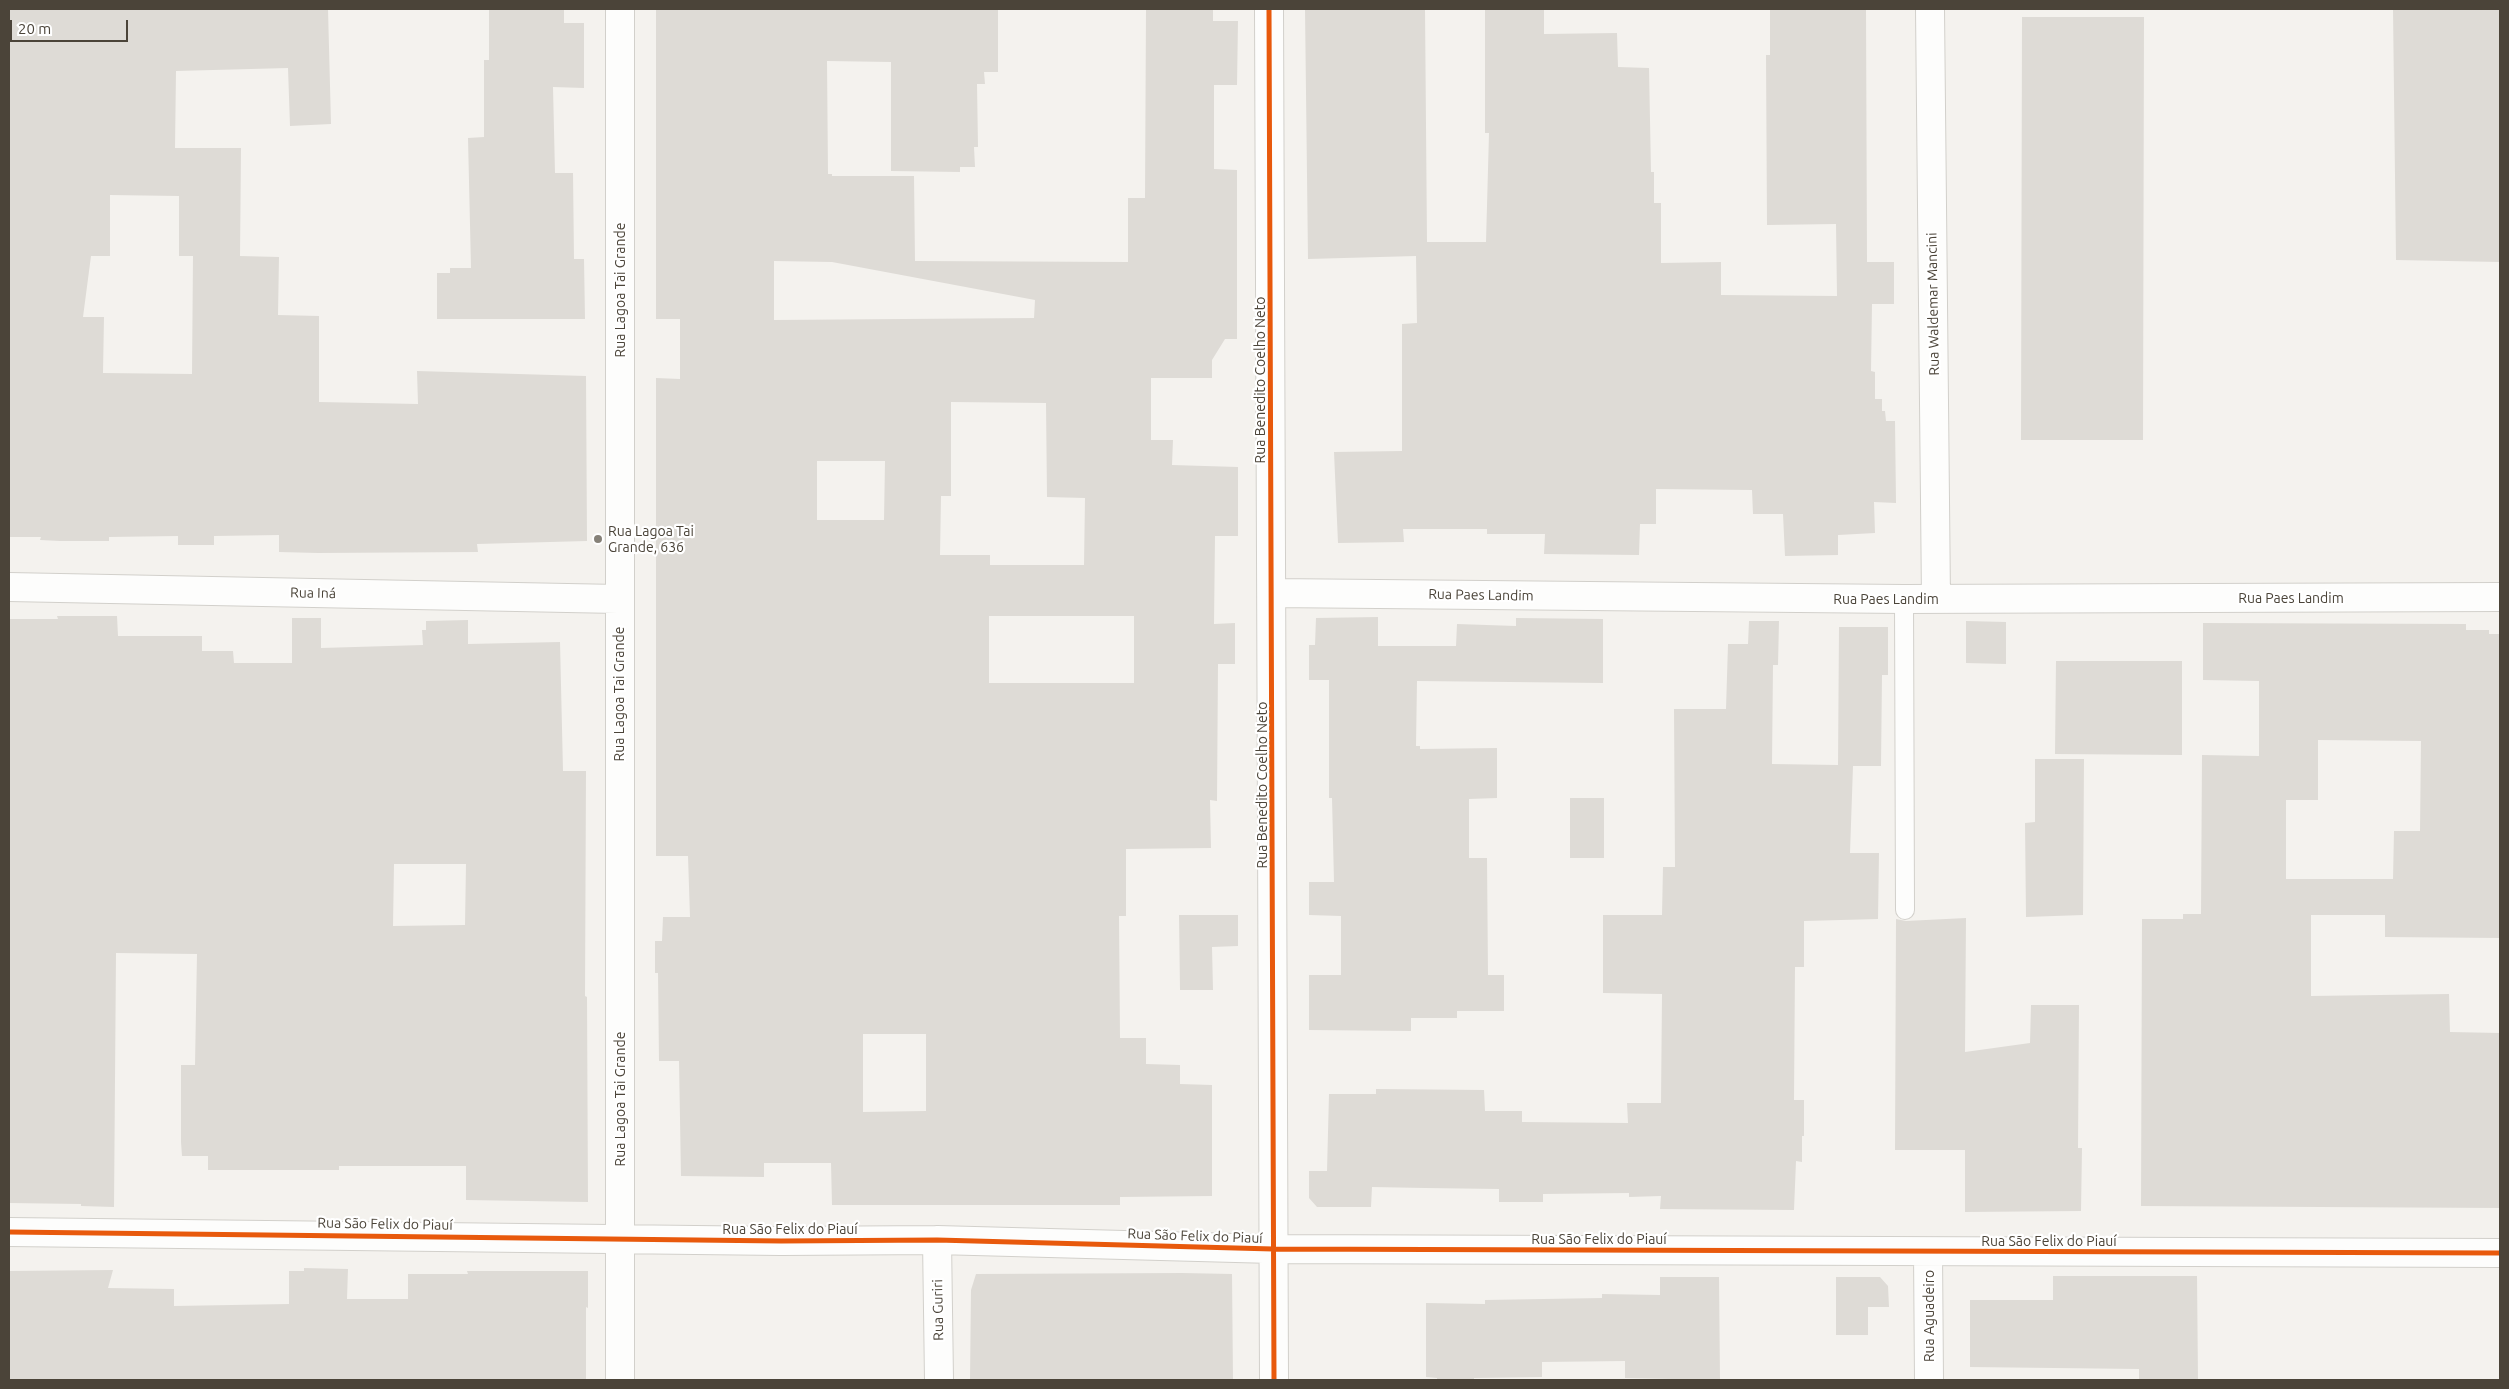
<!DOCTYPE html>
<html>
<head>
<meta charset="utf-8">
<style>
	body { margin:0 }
	#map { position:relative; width:2509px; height:1389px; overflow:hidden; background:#f4f2ee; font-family:Ubuntu,sans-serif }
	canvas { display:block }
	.frame { position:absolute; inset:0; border:10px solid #4b4439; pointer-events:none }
	.scale { position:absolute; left:10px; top:20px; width:118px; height:22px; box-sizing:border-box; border:2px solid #4b4439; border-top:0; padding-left:6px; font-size:15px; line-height:18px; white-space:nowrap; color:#4b4439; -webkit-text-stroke:4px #fff; paint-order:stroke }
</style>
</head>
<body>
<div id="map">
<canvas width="2509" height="1389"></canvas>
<div class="frame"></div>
<div class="scale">20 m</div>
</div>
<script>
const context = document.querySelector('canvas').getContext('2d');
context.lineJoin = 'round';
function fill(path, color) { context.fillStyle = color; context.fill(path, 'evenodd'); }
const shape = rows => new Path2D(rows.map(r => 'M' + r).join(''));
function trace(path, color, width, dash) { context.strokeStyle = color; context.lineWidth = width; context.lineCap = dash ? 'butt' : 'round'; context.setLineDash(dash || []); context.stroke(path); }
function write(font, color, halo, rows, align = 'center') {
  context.font = font + ' Ubuntu,sans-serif'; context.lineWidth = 4.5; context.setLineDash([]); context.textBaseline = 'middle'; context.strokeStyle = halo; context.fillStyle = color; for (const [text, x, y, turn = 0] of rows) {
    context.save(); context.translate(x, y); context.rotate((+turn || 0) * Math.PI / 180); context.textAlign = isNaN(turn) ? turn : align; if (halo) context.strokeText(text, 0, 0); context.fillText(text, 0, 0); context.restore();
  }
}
const building = shape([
	[9,9,328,9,331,124,290,126,288,68,176,71,175,148,241,148,240,256,279,257,278,315,319,316,319,402,418,404,417,371,586,376,587,541,477,544,478,552,318,553,279,552,279,535,214,536,214,545,178,545,178,536,109,537,109,541,60,541,40,540,41,537,9,537],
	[110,195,179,196,179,256,193,256,192,374,103,373,104,317,83,317,91,256,110,256],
	[489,9,564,9,564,23,584,23,584,88,553,87,555,173,573,173,574,259,584,259,585,319,437,319,437,273,450,273,450,268,471,268,468,138,484,137,484,60,489,60],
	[656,9,998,9,998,72,984,72,985,84,977,84,978,147,974,147,975,167,960,167,960,172,891,171,891,62,827,61,828,174,832,174,832,176,914,176,915,261,1128,262,1128,198,1145,198,1146,9,1213,9,1213,21,1238,21,1237,85,1214,85,1214,169,1237,170,1237,339,1225,339,1212,360,1212,378,1151,378,1151,440,1173,440,1172,465,1238,467,1238,536,1215,536,1214,624,1235,623,1235,664,1218,664,1217,801,1210,800,1211,848,1126,849,1126,916,1119,916,1120,1038,1146,1038,1146,1064,1180,1065,1180,1084,1212,1085,1212,1196,1120,1197,1120,1205,832,1205,831,1163,764,1163,764,1177,681,1176,679,1061,659,1061,658,973,655,973,655,941,662,941,663,917,690,917,688,856,656,856,656,378,680,379,680,319,656,319],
	[774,261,832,262,1035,300,1034,318,774,320],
	[951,402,1046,403,1047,497,1085,498,1084,565,990,565,990,555,940,555,941,496,951,496],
	[817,461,885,461,884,520,817,520],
	[989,616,1134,616,1134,683,989,683],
	[863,1034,926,1034,926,1111,863,1112],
	[1305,9,1425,9,1427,242,1486,242,1489,133,1485,133,1485,9,1544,9,1544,34,1617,33,1618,67,1649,68,1651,172,1654,172,1654,203,1661,203,1661,263,1721,262,1721,295,1837,296,1836,224,1767,225,1766,55,1770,55,1770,9,1866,9,1867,262,1894,262,1894,304,1872,304,1871,371,1875,372,1875,399,1882,399,1882,411,1885,411,1886,421,1895,421,1896,503,1874,502,1875,533,1838,535,1838,555,1785,556,1783,514,1753,514,1752,490,1656,489,1656,524,1640,524,1639,555,1544,554,1545,534,1487,534,1487,529,1403,529,1404,542,1338,543,1334,452,1402,451,1402,324,1417,323,1416,256,1308,259],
	[2393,9,2500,9,2500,262,2396,260],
	[2022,17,2144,17,2143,440,2021,440],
	[57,616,117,616,118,636,202,636,202,651,233,651,234,663,292,663,292,618,321,618,321,648,423,645,422,630,426,630,426,621,468,620,468,644,560,642,563,771,586,771,585,996,587,997,588,1202,466,1200,466,1166,339,1166,339,1170,208,1170,208,1156,182,1156,181,1142,181,1065,195,1065,197,954,116,953,114,1207,81,1206,81,1204,9,1203,9,619,58,619],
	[394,864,466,864,465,925,393,926],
	[1378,617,1378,646,1456,646,1457,624,1516,626,1516,618,1603,619,1603,683,1417,681,1416,746,1420,746,1420,749,1497,748,1497,798,1469,799,1469,858,1487,858,1488,975,1504,975,1504,1011,1457,1011,1457,1018,1411,1018,1411,1031,1309,1030,1309,975,1341,975,1341,916,1309,915,1309,882,1334,882,1332,798,1329,798,1329,680,1309,680,1309,645,1315,645,1316,618],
	[1749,621,1779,621,1778,665,1773,665,1772,764,1838,765,1839,627,1888,627,1888,675,1882,675,1881,766,1853,766,1850,853,1879,853,1878,919,1804,921,1804,967,1795,967,1794,1100,1804,1100,1804,1136,1802,1136,1802,1162,1796,1161,1794,1210,1660,1209,1661,1196,1629,1197,1629,1193,1543,1194,1543,1202,1499,1202,1499,1189,1425,1188,1372,1187,1371,1207,1317,1207,1309,1198,1309,1171,1327,1171,1329,1094,1376,1094,1376,1089,1484,1090,1485,1111,1522,1111,1522,1122,1628,1123,1627,1103,1661,1103,1662,994,1603,993,1603,915,1662,915,1663,867,1675,867,1674,709,1726,709,1728,644,1748,644],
	[1966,621,2006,622,2006,664,1966,663],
	[2203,623,2466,624,2466,630,2489,630,2489,634,2500,634,2500,938,2385,937,2385,915,2311,915,2311,996,2449,994,2450,1032,2500,1033,2500,1208,2141,1206,2142,919,2183,919,2183,914,2201,914,2202,755,2259,756,2259,681,2203,680],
	[2318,740,2421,741,2420,831,2394,831,2393,879,2286,879,2286,800,2318,800],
	[2056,661,2182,661,2182,755,2055,754],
	[2035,759,2084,759,2083,915,2026,917,2025,823,2035,822],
	[1570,798,1604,798,1604,858,1570,858],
	[1179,915,1238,915,1238,946,1212,947,1213,990,1180,990],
	[1966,918,1965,1052,2030,1043,2031,1005,2079,1005,2078,1148,2082,1148,2081,1211,1965,1212,1965,1150,1895,1150,1896,919,1906,921],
	[304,1268,348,1269,347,1299,408,1299,408,1274,468,1274,467,1271,588,1271,588,1308,586,1307,586,1380,10,1380,9,1271,113,1270,108,1288,174,1289,174,1306,289,1304,289,1271,304,1271],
	[1182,1273,1232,1274,1233,1380,970,1380,971,1290,976,1274],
	[2053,1276,2197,1276,2198,1380,2139,1380,2139,1369,1970,1367,1970,1300,2053,1300],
	[1660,1277,1719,1277,1720,1380,1625,1378,1625,1361,1542,1362,1542,1377,1474,1378,1474,1380,1437,1380,1437,1378,1426,1377,1426,1303,1485,1304,1485,1300,1602,1298,1602,1294,1660,1295],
	[1836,1277,1880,1277,1888,1286,1889,1307,1868,1307,1868,1335,1836,1335]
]);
const service = shape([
	[1904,599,1905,910]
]);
const minor = shape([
	[1269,9,1274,1380],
	[1930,9,1936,599],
	[9,587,618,599],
	[1273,593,1904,599,2500,597],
	[9,1232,781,1241,937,1240,1273,1249,2500,1253],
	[937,1240,939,1380],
	[1928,1253,1929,1380],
	[620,1380,620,9]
]);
const cycleway = shape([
	[1269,9,1274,1380],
	[9,1232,781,1241,937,1240,1273,1249,2500,1253]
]);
const markers = [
	[598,539,5,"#868178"]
];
const streetNames = [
	["Rua Lagoa Tai Grande",620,290,-90],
	["Rua Waldemar Mancini",1933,304,-91],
	["Rua Benedito Coelho Neto",1260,380,-90],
	["Rua Iná",313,593,1],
	["Rua Paes Landim",1481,595,1],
	["Rua Paes Landim",2291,598],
	["Rua Paes Landim",1886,599],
	["Rua Lagoa Tai Grande",619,694,-90],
	["Rua Benedito Coelho Neto",1262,785,-90],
	["Rua Lagoa Tai Grande",620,1099,-90],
	["Rua São Felix do Piauí",385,1224,1],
	["Rua São Felix do Piauí",790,1229],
	["Rua São Felix do Piauí",1195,1236,2],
	["Rua São Felix do Piauí",1599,1239],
	["Rua São Felix do Piauí",2049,1241],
	["Rua Guriri",938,1310,-91],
	["Rua Aguadeiro",1929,1316,-90]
];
const poiNames = [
	["Rua Lagoa Tai",608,531],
	["Grande, 636",608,547]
];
fill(building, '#dedbd6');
trace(service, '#d2d0cb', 20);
trace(minor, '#d2d0cb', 30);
trace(service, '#fdfdfc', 18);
trace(minor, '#fdfdfc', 28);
trace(cycleway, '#e8590c', 5);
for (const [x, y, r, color] of markers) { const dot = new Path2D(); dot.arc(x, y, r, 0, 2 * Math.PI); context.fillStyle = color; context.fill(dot); trace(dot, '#fff', 2); }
write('14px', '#4b4439', '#fff', streetNames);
write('14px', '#4b4439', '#fff', poiNames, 'left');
</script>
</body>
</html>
